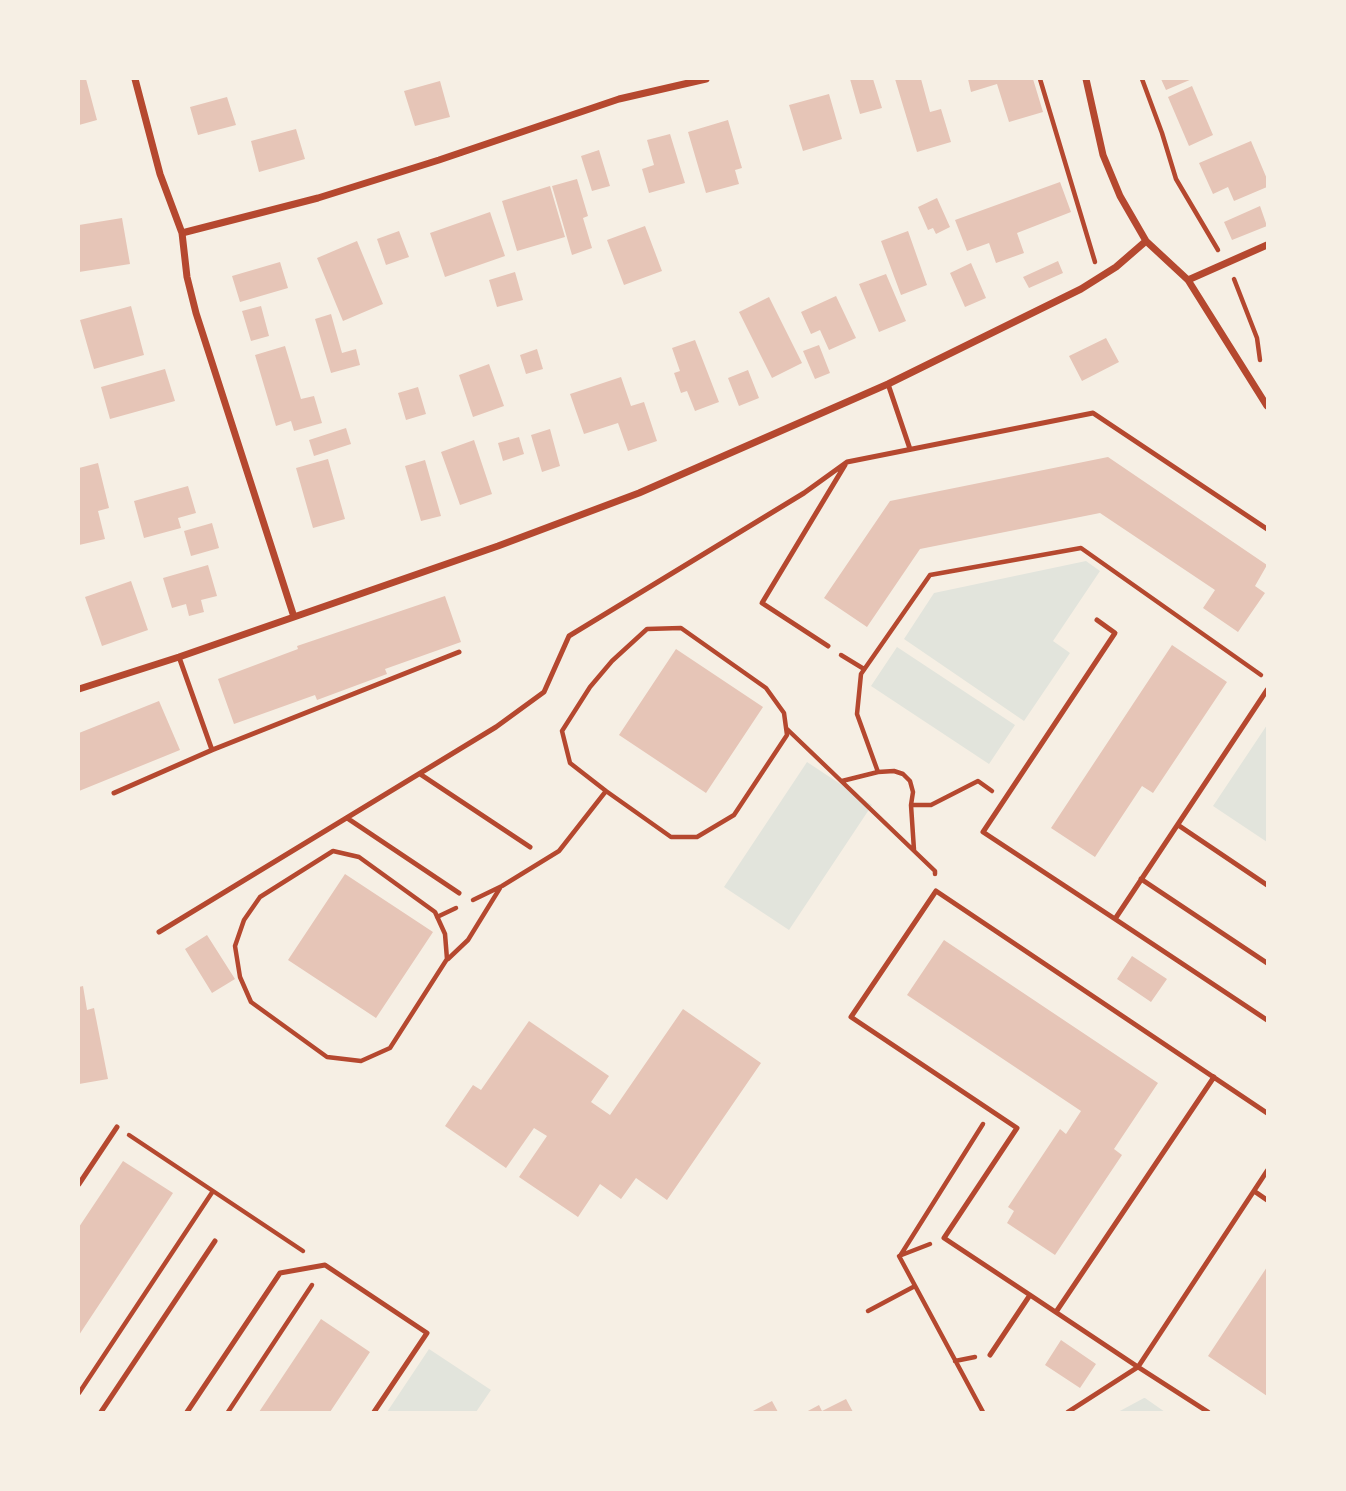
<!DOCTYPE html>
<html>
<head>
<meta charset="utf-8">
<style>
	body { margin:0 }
	#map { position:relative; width:1346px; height:1491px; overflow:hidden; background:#f6efe4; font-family:Arial,sans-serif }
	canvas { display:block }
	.frame { position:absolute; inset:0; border:80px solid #f6efe4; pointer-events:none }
</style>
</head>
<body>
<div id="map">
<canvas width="1346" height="1491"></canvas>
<div class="frame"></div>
</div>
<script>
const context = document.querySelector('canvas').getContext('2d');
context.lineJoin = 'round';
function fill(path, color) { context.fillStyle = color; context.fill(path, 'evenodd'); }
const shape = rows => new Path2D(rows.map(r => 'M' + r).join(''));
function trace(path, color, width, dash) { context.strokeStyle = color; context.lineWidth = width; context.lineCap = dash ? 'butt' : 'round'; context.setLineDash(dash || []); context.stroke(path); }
const green = shape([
	[1086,561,1100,571,1053,641,1070,653,1024,721,904,639,934,593],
	[897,647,1015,725,989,764,871,686],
	[1267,725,1267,842,1213,806],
	[807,762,872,805,789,930,724,887],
	[429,1349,491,1390,476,1412,387,1412],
	[1145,1398,1165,1412,1118,1412,1144,1398]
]);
const building = shape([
	[79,79,86,79,97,120,79,125],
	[850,79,873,79,882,108,860,114],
	[895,79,921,79,930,112,941,109,951,142,917,152],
	[968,79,1033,79,1043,112,1009,122,997,84,971,92],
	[1161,79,1192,79,1166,90],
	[440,81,450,117,415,126,404,91],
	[1192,86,1213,135,1189,146,1168,97],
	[829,94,842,139,803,151,789,105],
	[227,97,236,125,198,135,190,107],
	[728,120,742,168,735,170,739,184,706,193,688,132],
	[296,129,305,159,259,172,251,141],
	[670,134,685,183,649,193,642,169,654,165,647,140],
	[1251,141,1267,179,1267,187,1234,201,1228,187,1213,194,1199,163],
	[599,150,610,186,592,191,581,156],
	[577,179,588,216,583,218,592,248,572,255,552,186],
	[1060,182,1071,212,1017,233,1024,253,996,263,989,243,967,251,955,220],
	[550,186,565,237,517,251,502,201],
	[937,198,950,227,936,234,933,228,928,230,918,207],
	[1260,206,1267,226,1232,240,1224,222],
	[490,212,505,256,445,277,430,233],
	[122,218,130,264,79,272,79,225],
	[645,226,662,271,624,285,607,240],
	[399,231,409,257,386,265,377,239],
	[908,231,927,285,901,295,881,241],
	[357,241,383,304,343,321,317,258],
	[1058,261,1063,273,1029,288,1023,277],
	[280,262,288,288,240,302,232,276],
	[971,263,986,298,965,307,950,273],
	[515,272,523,300,497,307,489,280],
	[886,274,906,321,879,332,859,284],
	[836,296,856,338,829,350,820,330,811,334,801,312],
	[769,297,802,363,772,378,739,312],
	[131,306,144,355,94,369,80,320],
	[261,306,269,336,251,341,242,311],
	[331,314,342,353,356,349,360,365,331,373,315,319],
	[1106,338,1119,362,1082,381,1069,356],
	[695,340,719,402,695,411,687,391,681,393,674,373,680,371,672,348],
	[819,345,830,373,815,379,803,351],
	[285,346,301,399,314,396,322,423,294,431,291,421,276,426,255,355],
	[537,349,543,369,526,374,520,355],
	[489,364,504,406,473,417,459,375],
	[165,369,175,401,110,419,101,387],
	[748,370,759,398,739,406,728,378],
	[621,377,631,406,644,402,657,441,628,451,618,423,584,434,570,394],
	[418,387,426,414,406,420,398,393],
	[346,428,351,444,314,456,309,440],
	[550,429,560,466,542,472,531,435],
	[519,437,524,454,503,461,498,443],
	[474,440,492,494,460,505,441,452],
	[1108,457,1267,565,1255,586,1265,593,1238,632,1203,608,1215,590,1100,513,920,549,867,627,824,598,890,501],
	[328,459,345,519,313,528,296,468],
	[425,460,441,516,421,521,405,466],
	[98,463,109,508,98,511,105,539,79,545,79,468],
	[188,486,196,513,178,518,181,528,144,538,134,501],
	[212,523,219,548,191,556,184,531],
	[208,565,217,596,201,600,204,612,189,616,186,604,172,608,163,578],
	[131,581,148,630,102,646,85,597],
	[445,596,461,642,385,669,387,674,317,700,315,695,234,724,218,679,298,649,297,646],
	[1172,645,1227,682,1153,793,1142,786,1095,857,1051,828],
	[676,649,763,707,706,793,619,735],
	[159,701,180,750,79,791,79,733],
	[345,874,433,932,376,1018,288,960],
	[207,935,235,979,212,993,185,949],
	[944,940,1158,1083,1114,1149,1122,1155,1055,1255,1007,1223,1014,1211,1008,1207,1060,1129,1066,1134,1081,1111,907,995],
	[1132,956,1167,979,1151,1002,1117,979],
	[83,986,87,1010,94,1008,108,1079,79,1084,79,987],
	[683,1009,761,1063,667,1200,636,1178,621,1199,600,1184,578,1217,519,1177,547,1136,534,1128,506,1168,445,1126,473,1085,481,1090,529,1021,609,1076,591,1102,610,1115],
	[123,1161,173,1193,79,1335,79,1227],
	[1267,1267,1267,1396,1208,1356],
	[321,1319,370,1352,330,1412,259,1412],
	[1061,1340,1096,1364,1080,1388,1045,1365],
	[846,1399,853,1412,806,1412,819,1405,822,1411],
	[772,1401,778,1412,751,1412]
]);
const path = shape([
	[1040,79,1095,262],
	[1142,79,1162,133,1176,179,1218,250],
	[1234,279,1257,338,1260,360],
	[841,655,864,669],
	[787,729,935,871,935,874],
	[878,772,857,714,861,674,930,575,1081,548,1261,675],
	[842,781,878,772,894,771,903,774,910,781,913,792,911,805,914,850],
	[911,805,931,805,978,781,992,791],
	[333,851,359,857,435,912,445,934,447,959,390,1048,361,1061,327,1057,251,1002,240,977,235,946,244,920,260,897,333,851],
	[473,900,502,886,559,851,606,791,671,837,697,837,734,815,787,735,784,713,766,688,681,628,647,629,612,661,590,687,562,731,570,763,606,791],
	[437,917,456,908],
	[448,959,468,940,500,888],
	[129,1135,303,1251],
	[930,1244,899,1256,983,1412],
	[900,1256,983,1124],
	[868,1311,915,1286],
	[955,1361,975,1357],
	[79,1393,213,1191],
	[228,1412,312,1285]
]);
const service = shape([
	[888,384,910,449],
	[1097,620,1115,633,983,832,1115,919,1267,690],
	[828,646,762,603,845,465],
	[179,657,212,750],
	[420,774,530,847],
	[114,793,212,750,459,652],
	[347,818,459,893],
	[1178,825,1267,885],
	[1141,879,1267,963],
	[1115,919,1267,1020],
	[159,932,496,727,544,692,569,636,804,493,847,462,1093,413,1267,529],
	[79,1184,117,1127],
	[1254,1191,1267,1200],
	[1030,1295,944,1238,1017,1128,851,1017,936,891,1267,1113],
	[1056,1312,1214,1077],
	[990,1355,1030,1295,1138,1367,1068,1412],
	[101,1412,215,1241],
	[187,1412,280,1273,325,1265,427,1333,374,1412],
	[1208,1412,1138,1367,1267,1171]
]);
const minor = shape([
	[135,79,160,174,182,233,187,277,196,313,294,617],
	[1086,79,1103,155,1120,196,1146,241,1188,280,1267,406],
	[182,233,318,198,439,160,619,99,706,79],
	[1188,280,1267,245],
	[79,689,179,657,498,546,639,493,888,384,1081,289,1116,267,1146,241]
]);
fill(green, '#e2e4dc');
fill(building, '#e6c5b7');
trace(path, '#b5482f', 4.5);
trace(service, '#b5482f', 5);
trace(minor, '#b5482f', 7);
</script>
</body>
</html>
